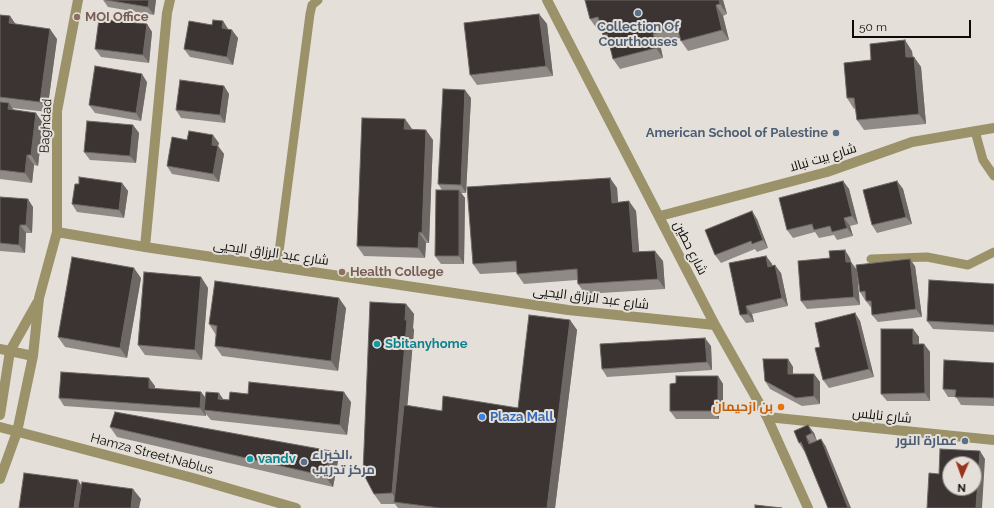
<!DOCTYPE html>
<html>
<head>
<meta charset="utf-8">
<style>
	body { margin:0 }
	#map { position:relative; width:994px; height:508px; overflow:hidden; background:#e4e0d9; font-family:Raleway,sans-serif }
	canvas { display:block }
	.north { position:absolute; left:942px; top:456px; width:40px; height:40px; box-sizing:border-box; background:#e4e0d9; border:1px solid #8e8b86; border-radius:50%; rotate:182deg; font-size:11px; font-weight:700; line-height:16px; text-align:center; color:#0d0b09 }
	.north::after { content:''; display:block; margin:auto; width:14px; height:18px; background:#9b321c; clip-path:polygon(50% 0,100% 100%,50% 72%,0 100%) }
	.scale { position:absolute; left:852px; top:20px; width:119px; height:18px; box-sizing:border-box; border:2px solid #0d0b09; border-top:0; padding-left:5px; font-size:12px; line-height:14px; white-space:nowrap; color:#0d0b09; -webkit-text-stroke:3px #e4e0d9; paint-order:stroke }
</style>
</head>
<body>
<div id="map">
<canvas width="994" height="508"></canvas>
<div class="north">N</div>
<div class="scale">50 m</div>
</div>
<script>
const context = document.querySelector('canvas').getContext('2d');
context.lineJoin = 'round';
const shape = rows => new Path2D(rows.map(r => 'M' + r).join(''));
function trace(path, color, width, dash) { context.strokeStyle = color; context.lineWidth = width; context.lineCap = dash ? 'butt' : 'round'; context.setLineDash(dash || []); context.stroke(path); }
function fill(path, color) { context.fillStyle = color; context.fill(path, 'evenodd'); }
function write(font, color, halo, rows, align = 'center') {
  context.font = font + ' Raleway,Cairo,sans-serif'; context.lineWidth = 4; context.setLineDash([]); context.textBaseline = 'middle'; context.strokeStyle = halo; context.fillStyle = color; for (const [text, x, y, turn = 0] of rows) {
    context.save(); context.translate(x, y); context.rotate((+turn || 0) * Math.PI / 180); context.textAlign = isNaN(turn) ? turn : align; if (halo) context.strokeText(text, 0, 0); context.fillText(text, 0, 0); context.restore();
  }
}
const service = shape([
	[975,131,983,160,994,176],
	[871,259,927,257,968,265,994,252],
	[277,267,310,14,312,5,318,0]
]);
const minor = shape([
	[547,0,715,325,767,417,808,508],
	[660,216,827,172,912,142,994,128],
	[57,232,57,111,78,0],
	[145,247,167,13,170,0],
	[0,349,33,356],
	[0,415,10,351,37,303],
	[767,417,994,440],
	[0,427,193,478,296,508],
	[0,479,17,432,33,356,39,298,57,232,145,247,568,310,715,325]
]);
const wall = shape([
	[103,0,156,0,154,15,108,7],
	[585,0,723,0,727,14,723,16,729,40,688,51,681,41,680,38,660,44,663,58,620,69,613,59,609,45,603,35,601,28,597,29,590,19],
	[539,14,547,24,553,76,477,85,470,75],
	[0,15,10,16,15,24,57,39,47,112,12,108,14,110,43,123,38,166,34,165,32,183,0,179],
	[223,21,228,29,238,38,233,65,190,57,184,49,212,25],
	[147,24,152,32,149,63,101,57,95,49],
	[912,51,913,57,914,57,921,67,926,124,864,130,857,120,856,108,854,109,847,98,871,60],
	[147,82,141,121,95,113,89,105],
	[224,86,229,94,225,123,181,118,176,110],
	[471,98,466,193,461,193,465,198,464,264,441,264,435,256,442,190,438,184],
	[405,119,412,129,433,140,429,243,426,243,425,258,364,256,357,246],
	[133,125,139,133,136,163,90,160,84,152],
	[187,140,219,143,218,146,224,154,219,182,172,174,167,166],
	[610,178,617,188,618,202,636,211,639,252,663,261,665,289,585,294,578,284,577,280,524,284,517,274,517,272,480,274,473,264],
	[843,181,849,189,858,224,850,226,853,236,837,240,834,235,819,238,815,232,793,238,787,230],
	[897,181,903,189,912,224,877,233,872,225],
	[122,183,128,191,124,218,77,212,72,204,79,184],
	[0,197,33,207,32,233,26,233,25,253,0,251],
	[757,219,768,248,757,252,755,249,721,263,715,255],
	[766,256,772,264,772,266,781,273,788,306,752,314,754,322,746,323,740,315],
	[850,258,860,305,807,309,801,301],
	[915,266,922,317,878,322,872,315,872,309,866,301,866,300,865,300,860,292],
	[201,277,208,288,202,360,145,355,138,345],
	[141,278,127,358,65,347,58,337],
	[994,284,994,332,933,329,927,321],
	[406,304,414,314,413,328,414,330,407,405,442,411,518,408,570,320,577,330,555,508,398,508,395,504,381,504,374,494],
	[346,308,338,371,222,356,215,346,216,335,209,324],
	[855,313,860,321,874,377,829,388,823,380,820,347],
	[913,329,919,337,919,344,924,344,930,352,930,401,887,401,881,394],
	[711,346,712,370,607,377,602,369],
	[788,359,793,367,793,374,814,374,820,382,820,404,802,406,770,389,765,381],
	[994,363,994,406,961,405,956,397,948,397,943,389],
	[718,376,723,384,723,408,719,408,719,419,676,419,670,411,676,383],
	[155,386,155,389,201,392,205,397,229,400,351,402,347,435,211,420,206,414,206,416,64,406,59,398],
	[808,425,814,433,817,441,821,439,826,447,804,451,799,443],
	[110,427,331,451,338,461,333,487,117,437]
]);
const shadedWall = shape([
	[149,0,156,0,154,15,148,7],
	[719,0,723,0,727,14,720,4],
	[716,5,723,16,729,40,722,30],
	[539,14,547,24,553,76,546,66],
	[10,16,17,26,9,23],
	[223,21,228,29,222,28],
	[147,24,152,32,149,63,143,55],
	[50,29,57,39,47,112,40,102],
	[232,30,238,38,233,65,227,57],
	[653,34,660,44,663,58,656,48],
	[905,40,912,51,913,67,906,57],
	[914,57,921,67,926,124,919,114],
	[142,74,147,82,141,121,136,113],
	[224,86,229,94,225,123,220,115],
	[465,90,471,98,466,193,461,185],
	[9,103,16,114,8,109],
	[36,113,43,123,38,166,31,155],
	[405,119,412,129,404,129],
	[133,125,139,133,136,163,130,156],
	[426,130,433,140,429,243,422,233],
	[213,135,219,143,218,146,224,154,219,182,213,174,212,145],
	[27,155,34,165,32,183,25,173],
	[610,178,617,188,619,213,612,203],
	[843,181,849,189,858,224,852,216],
	[897,181,903,189,912,224,906,217],
	[122,183,128,191,124,218,119,210],
	[459,190,465,198,464,264,459,256],
	[28,199,33,207,32,233,26,225],
	[629,201,636,211,640,262,633,252],
	[752,211,757,219,768,248,763,240],
	[844,218,850,226,853,236,847,228],
	[20,225,26,233,25,253,19,245],
	[419,232,426,243,425,258,418,248],
	[845,250,850,258,852,270,846,262],
	[655,251,663,261,665,289,658,279],
	[766,256,772,264,774,275,768,267],
	[910,259,915,266,922,317,916,309],
	[851,262,857,270,860,305,854,297],
	[775,265,781,273,788,306,782,298],
	[134,268,141,278,127,358,120,348],
	[201,277,208,288,202,360,195,350],
	[339,298,346,308,338,371,331,361],
	[406,304,414,314,413,328,414,330,399,503,398,503,392,493],
	[746,306,752,314,754,322,748,314],
	[855,313,860,321,874,377,869,369],
	[570,320,577,330,555,508,547,508],
	[913,329,919,337,919,352,913,344],
	[705,338,711,346,712,370,707,362],
	[924,344,930,352,930,401,925,393],
	[788,359,793,367,793,382,788,374],
	[814,374,820,382,820,404,814,396],
	[718,376,723,384,723,408,718,400],
	[149,378,155,386,154,396,149,388],
	[201,392,207,400,204,410,206,414,206,416,200,408],
	[344,392,351,402,347,435,340,425],
	[219,393,226,403,218,399],
	[714,400,719,408,719,419,714,411],
	[808,425,814,433,817,441,812,433],
	[806,436,811,444,809,444],
	[821,439,826,447,851,508,848,508],
	[331,451,338,461,333,487,325,476],
	[980,451,985,459,982,508,976,508],
	[78,480,85,491,83,508,74,508],
	[133,489,141,499,139,508,131,508]
]);
const building = shape([
	[106,0,149,0,148,7,106,0],
	[585,0,719,0,720,4,716,5,722,30,681,41,677,27,653,34,656,48,613,59,607,34,603,35,598,17,590,19,585,0],
	[539,14,546,66,470,75,464,23,539,14],
	[0,15,10,16,9,23,50,29,40,102,0,97,0,15],
	[99,19,147,24,143,55,95,49,99,19],
	[213,20,223,21,222,28,232,30,227,57,184,49,189,21,212,25,213,20],
	[905,40,906,57,914,57,919,114,857,120,854,98,847,98,844,63,871,60,870,44,905,40],
	[95,66,142,74,136,113,89,105,95,66],
	[180,80,224,86,220,115,176,110,180,80],
	[443,89,465,90,461,185,438,184,443,89],
	[0,102,9,103,8,109,36,113,31,155,27,155,25,173,0,170,0,102],
	[362,118,405,119,404,129,426,130,422,233,419,232,418,248,357,246,362,118],
	[87,121,133,125,130,156,84,152,87,121],
	[189,131,213,135,212,145,218,146,213,174,167,166,172,137,187,140,189,131],
	[79,177,122,183,119,210,72,204,75,184,79,184,79,177],
	[610,178,612,203,629,201,633,252,655,251,658,279,578,284,577,269,517,274,516,261,473,264,467,187,610,178],
	[843,181,852,216,844,218,847,228,832,232,830,226,814,230,812,224,787,230,779,198,843,181],
	[897,181,906,217,872,225,863,190,897,181],
	[436,190,459,190,459,256,435,256,436,190],
	[0,197,28,199,26,225,20,225,19,245,0,243,0,197],
	[752,211,763,240,752,244,751,241,715,255,705,230,752,211],
	[845,250,846,262,851,262,854,297,801,301,798,261,830,258,829,251,845,250],
	[766,256,768,267,775,265,782,298,746,306,748,314,740,315,729,263,766,256],
	[72,257,134,268,120,348,58,337,72,257],
	[910,259,916,309,872,315,871,301,866,301,865,291,860,292,856,265,910,259],
	[144,272,201,277,195,350,138,345,144,272],
	[929,280,994,284,994,325,927,321,929,280],
	[215,281,339,298,331,361,215,346,217,326,209,324,215,281],
	[370,302,406,304,405,320,407,320,392,493,374,494,363,473,370,302],
	[855,313,869,369,823,380,815,348,820,347,815,323,855,313],
	[529,315,570,320,547,508,440,508,394,502,404,405,442,411,443,396,518,408,529,315],
	[881,329,913,329,913,344,924,344,925,393,881,394,881,329],
	[705,338,707,362,602,369,600,344,705,338],
	[763,359,788,359,788,374,814,374,814,396,796,398,765,381,763,359],
	[944,360,994,363,994,398,955,397,956,390,943,389,944,360],
	[61,372,149,378,149,388,201,392,200,408,59,398,61,372],
	[676,376,718,376,718,400,714,400,714,411,670,411,670,384,676,383,676,376],
	[249,382,344,392,340,425,204,410,206,392,219,393,218,399,229,400,230,392,248,394,249,382],
	[115,412,331,451,325,476,110,427,115,412],
	[808,425,812,433,806,436,809,444,821,439,848,508,828,508,801,442,799,443,794,431,808,425],
	[940,449,980,451,976,508,927,508,929,473,939,474,940,449],
	[950,464,974,464,974,488,950,488,950,464],
	[24,473,78,480,74,508,19,508,24,473],
	[82,482,133,489,131,508,78,508,82,482],
	[755,505,782,508,755,508,755,505]
]);
const markers = [
	[638,13,4,"#5c6f8a"],
	[77,17,4,"#8d6e63"],
	[836,133,4,"#5c6f8a"],
	[342,272,4,"#8d6e63"],
	[377,344,4,"#0f9aa8"],
	[781,407,4,"#e8710a"],
	[482,417,4,"#3f7fe0"],
	[965,441,4,"#5c6f8a"],
	[250,459,4,"#0f9aa8"],
	[304,462,4,"#5c6f8a"]
];
const educationNames = [
	["MOI Office",85,17],
	["Health College",350,272]
];
const serviceNames = [
	["Collection Of",638,27,"center"],
	["Courthouses",638,42,"center"],
	["American School of Palestine",828,133],
	["عمارة النور",957,441],
	["الخبراء،",312,455,"left"],
	["مركز تدريب",312,470,"left"]
];
const streetNames = [
	["Baghdad",46,126,-87],
	["شارع بيت نبالا",823,158,-17],
	["شارع حطين",690,248,63],
	["شارع عبد الرزاق اليحيى",271,253,8],
	["شارع عبد الرزاق اليحيى",591,298,7],
	["شارع نابلس",882,416,6],
	["Hamza Street;Nablus",152,454,15]
];
const cultureNames = [
	["Sbitanyhome",385,344],
	["vandv",258,459]
];
const foodNames = [
	["بن ازحيمان",773,407]
];
const shopNames = [
	["Plaza Mall",490,417]
];
trace(service, '#9b926a', 9);
trace(minor, '#9b926a', 10);
fill(wall, '#908a86');
fill(shadedWall, '#6e6865');
fill(building, '#3b3433');
trace(building, '#6e6865', 1);
for (const [x, y, r, color] of markers) { const dot = new Path2D(); dot.arc(x, y, r, 0, 2 * Math.PI); context.fillStyle = color; context.fill(dot); trace(dot, '#e4e0d9', 1.5); }
write('bold 13px', '#785e54', '#e4e0d9', educationNames, 'left');
write('bold 13px', '#4e5e75', '#e4e0d9', serviceNames, 'right');
write('13px', '#0d0b09', '#e4e0d9', streetNames);
write('bold 13px', '#0d838f', '#e4e0d9', cultureNames, 'left');
write('bold 13px', '#c56008', '#e4e0d9', foodNames, 'right');
write('bold 13px', '#366cbe', '#e4e0d9', shopNames, 'left');
</script>
</body>
</html>
